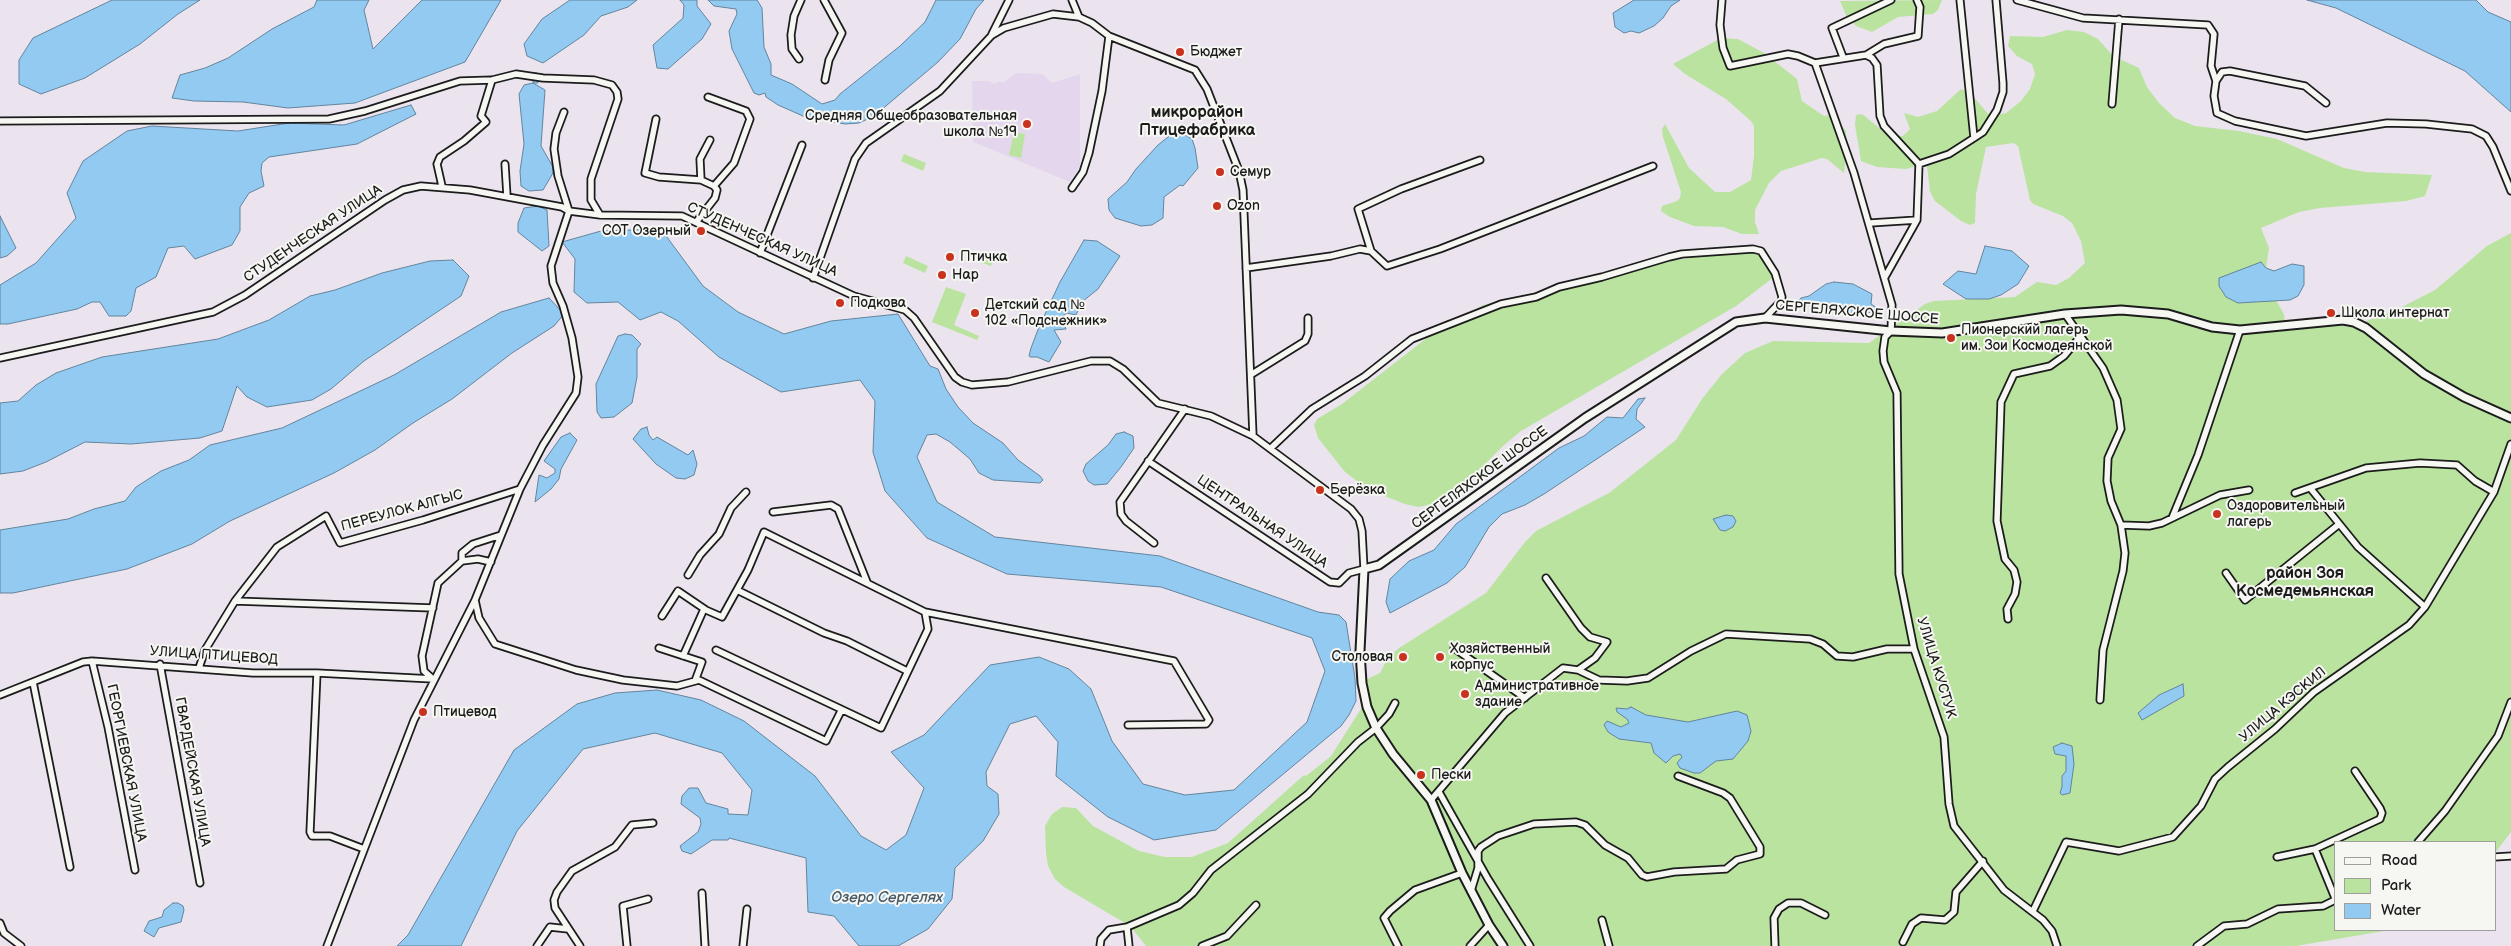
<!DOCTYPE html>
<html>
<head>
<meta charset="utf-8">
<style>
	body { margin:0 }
	#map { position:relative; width:2511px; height:946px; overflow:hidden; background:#ebe4ef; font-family:"Balsamiq Sans",sans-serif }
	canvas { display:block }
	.legend { position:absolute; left:2334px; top:841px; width:162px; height:90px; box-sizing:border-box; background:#f6f6f2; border:1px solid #9f9f9c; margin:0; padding:6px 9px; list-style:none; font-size:15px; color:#1c1c1c }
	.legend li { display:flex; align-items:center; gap:10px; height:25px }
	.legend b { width:25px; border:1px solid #9f9f9c }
</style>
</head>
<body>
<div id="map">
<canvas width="2511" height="946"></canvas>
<ul class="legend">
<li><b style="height:6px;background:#f6f6f2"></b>Road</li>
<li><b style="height:14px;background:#bae3a0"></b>Park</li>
<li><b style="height:14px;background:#93caf2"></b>Water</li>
</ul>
</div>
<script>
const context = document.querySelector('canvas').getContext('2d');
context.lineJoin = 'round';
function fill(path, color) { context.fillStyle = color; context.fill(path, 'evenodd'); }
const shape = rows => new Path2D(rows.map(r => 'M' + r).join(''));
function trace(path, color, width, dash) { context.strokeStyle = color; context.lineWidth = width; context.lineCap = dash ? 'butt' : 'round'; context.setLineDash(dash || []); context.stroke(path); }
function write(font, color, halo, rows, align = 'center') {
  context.font = font + ' "Balsamiq Sans",sans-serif'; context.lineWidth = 4; context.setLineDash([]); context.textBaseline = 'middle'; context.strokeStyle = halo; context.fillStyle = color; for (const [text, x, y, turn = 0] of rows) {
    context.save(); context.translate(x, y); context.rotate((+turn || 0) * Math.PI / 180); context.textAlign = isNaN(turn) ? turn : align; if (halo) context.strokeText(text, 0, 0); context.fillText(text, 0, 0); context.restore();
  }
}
const built = shape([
	[1016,73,1043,74,1052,83,1080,74,1080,166,1070,182,973,142,972,81,989,81,994,84,1000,81,1002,83]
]);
const green = shape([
	[1942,0,1938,10,1933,14,1898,17,1872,32,1856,26,1846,15,1840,1],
	[2067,30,2084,32,2098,39,2113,56,2139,68,2147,87,2159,103,2175,118,2195,126,2239,131,2277,139,2344,168,2365,172,2432,175,2425,196,2406,201,2320,208,2299,212,2261,228,2269,248,2266,268,2274,271,2273,295,2284,314,2286,331,2338,325,2350,327,2396,310,2435,290,2487,246,2511,233,2511,832,2495,853,2495,842,2335,842,2335,930,2390,930,2296,946,1146,946,1130,926,1064,887,1055,879,1048,866,1046,853,1045,826,1052,814,1062,807,1076,808,1093,826,1139,851,1165,857,1192,857,1228,843,1304,775,1306,776,1331,756,1366,701,1363,681,1380,673,1387,659,1399,648,1486,593,1525,542,1536,531,1609,493,1676,440,1702,399,1722,374,1745,353,1773,341,1869,343,1925,304,1934,301,2015,297,2037,282,2056,285,2069,278,2085,263,2081,241,2072,223,2063,216,2033,204,2030,200,2018,146,2013,143,1986,147,1976,194,1975,223,1970,225,1961,221,1935,201,1930,192,1927,166,1923,164,1906,169,1877,167,1861,161,1855,125,1856,115,1862,114,1888,135,1903,136,1910,129,1904,113,1918,117,1937,111,1961,89,1971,94,1990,116,2006,113,2021,101,2030,89,2035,74,2032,64,2017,56,2008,46,2010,36,2043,37],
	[1721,38,1738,39,1764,53,1797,79,1802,101,1824,116,1831,115,1836,118,1846,131,1847,149,1844,173,1827,159,1822,158,1781,171,1769,183,1755,210,1755,222,1759,234,1742,234,1723,227,1694,226,1670,217,1661,211,1662,206,1677,201,1680,198,1681,192,1663,137,1662,129,1665,124,1689,168,1715,192,1730,192,1751,180,1754,156,1754,126,1751,121,1726,99,1685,74,1673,64],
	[1014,132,1025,134,1021,158,1009,155],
	[904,154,926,163,923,171,901,161],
	[1764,249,1778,274,1736,306,1521,431,1503,446,1474,475,1434,504,1418,507,1405,504,1369,490,1345,472,1318,438,1314,425,1317,419,1342,404,1437,330,1483,305,1647,265,1694,257,1705,252,1722,250],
	[971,251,993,260,991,266,968,258],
	[906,256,928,266,925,273,903,263],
	[946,287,966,294,954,325,979,336,977,340,932,322]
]);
const water = shape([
	[112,0,200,0,178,14,140,44,85,78,41,94,19,84,19,60,33,38,112,0],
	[317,0,369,0,364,10,373,49,422,0,501,0,465,62,355,103,288,108,243,102,194,101,172,98,180,75,205,68,228,58,272,29,314,7,317,0],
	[570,0,637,0,628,7,601,16,584,35,543,63,527,56,524,44,542,19,570,0],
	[680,0,697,0,697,6,711,24,702,39,668,69,657,68,653,45,683,18,684,5,680,0],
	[708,0,757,0,762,8,764,47,771,64,771,75,792,84,822,104,835,100,840,94,900,46,925,22,936,0,984,0,976,9,960,39,938,62,874,116,859,123,845,124,803,116,778,105,766,97,765,93,759,95,754,93,732,49,729,31,737,14,736,9,714,6,708,0],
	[1634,0,1680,0,1671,6,1663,18,1654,26,1639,33,1631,31,1624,33,1615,27,1613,13,1634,0],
	[2307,0,2476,0,2488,12,2511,22,2511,112,2465,71,2336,8,2307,0],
	[527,73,537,73,538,83,533,83,545,90,541,146,553,167,553,173,543,190,529,191,521,186,520,171,524,144,519,94,524,85,533,83,533,78,527,73],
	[411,105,416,114,357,144,269,157,262,163,261,171,264,186,249,193,240,207,240,231,232,245,195,259,184,246,168,248,156,277,136,288,131,311,126,316,109,316,100,302,92,302,77,309,8,324,0,324,0,285,36,263,76,218,67,193,83,161,127,131,152,126,238,131,289,123,344,125,411,105],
	[1180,132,1192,139,1195,148,1198,168,1183,186,1180,185,1164,197,1163,218,1152,225,1141,226,1115,218,1109,210,1108,199,1127,182,1136,169,1158,145,1173,133,1180,132],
	[538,206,547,210,549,246,542,251,518,232,518,223,524,208,538,206],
	[0,216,16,248,7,256,0,258,0,216],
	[661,229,703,286,738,312,784,334,831,321,898,314,930,366,938,369,946,389,958,407,973,423,1003,443,1018,460,1040,476,1043,480,1040,483,993,480,979,473,970,459,950,442,936,434,927,435,917,457,937,502,995,537,1160,556,1318,612,1339,615,1346,622,1355,678,1356,701,1349,715,1341,726,1216,830,1154,840,1108,817,1056,776,1058,742,1036,716,1010,724,986,772,987,786,998,794,999,814,983,841,955,868,952,899,928,929,898,946,859,946,834,916,808,912,806,858,729,838,728,840,712,840,691,854,682,851,680,846,698,832,701,824,700,818,681,804,682,796,689,788,698,788,706,803,728,809,728,814,748,815,752,790,722,753,655,733,583,749,517,831,461,946,397,946,408,935,514,750,577,704,615,693,657,690,701,700,744,721,815,776,861,836,886,850,906,835,924,788,891,752,924,735,990,665,1039,657,1069,669,1091,689,1112,741,1143,784,1185,795,1234,790,1307,722,1325,671,1312,638,1161,587,1007,574,927,538,885,491,873,452,875,401,860,380,781,392,719,357,678,321,661,312,640,320,618,302,587,303,574,292,575,259,562,242,601,231,661,229],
	[1084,240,1097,241,1120,256,1098,289,1082,302,1076,315,1067,313,1061,317,1066,329,1054,330,1061,342,1049,362,1037,357,1030,357,1029,356,1031,348,1039,327,1060,282,1084,240],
	[1985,246,2012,251,2029,266,2018,284,2001,295,1989,299,1966,299,1943,284,1958,271,1976,274,1985,246],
	[453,260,469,276,461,296,364,361,331,389,312,400,267,407,247,397,237,386,222,431,200,438,131,444,85,442,46,462,23,471,0,474,0,403,18,401,36,385,56,373,102,357,218,339,269,320,310,296,335,290,382,273,430,261,453,260],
	[2261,262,2266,268,2274,271,2292,264,2304,266,2304,285,2298,296,2290,300,2238,303,2226,297,2219,286,2219,278,2261,262],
	[1834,282,1853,284,1872,294,1871,304,1883,312,1837,313,1797,302,1801,298,1809,296,1826,284,1834,282],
	[549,298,564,314,554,326,512,353,452,399,413,423,375,450,334,473,230,521,192,544,127,569,13,593,0,593,0,530,68,519,94,509,125,501,136,487,161,471,189,460,210,445,282,428,394,375,501,312,549,298],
	[625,334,632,335,641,344,637,349,637,377,632,403,614,417,601,418,597,412,596,384,618,336,625,334],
	[1645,398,1637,409,1636,419,1645,427,1544,494,1525,505,1502,514,1489,527,1465,567,1447,583,1390,613,1386,602,1390,579,1409,561,1434,550,1456,524,1559,448,1584,436,1607,417,1623,418,1638,399,1645,398],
	[647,427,649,435,653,440,657,437,688,455,693,450,697,464,694,475,685,479,676,478,656,464,633,439,641,429,647,427],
	[1124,432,1133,436,1134,448,1121,467,1107,484,1094,485,1088,481,1083,471,1086,464,1108,445,1116,434,1124,432],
	[570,433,577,440,561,469,559,479,551,489,535,502,539,475,547,478,555,473,555,469,544,461,561,437,570,433],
	[1726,515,1733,516,1736,521,1733,527,1725,531,1720,530,1713,519,1726,515],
	[2183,684,2184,696,2142,720,2138,713,2159,695,2183,684],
	[1631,707,1646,715,1688,722,1737,711,1747,715,1751,731,1748,741,1733,759,1716,761,1700,773,1694,773,1680,768,1677,763,1682,757,1680,754,1673,756,1666,763,1654,753,1651,743,1619,739,1608,732,1604,725,1607,721,1621,727,1629,723,1627,719,1617,712,1616,708,1627,709,1631,707],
	[2062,743,2072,746,2074,764,2070,793,2062,795,2060,793,2062,787,2062,776,2066,771,2066,756,2055,754,2053,747,2062,743],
	[173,903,178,903,183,906,184,910,181,922,159,928,154,937,144,931,149,921,162,917,164,910,173,903]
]);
const minor = shape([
	[824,0,842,33,829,60,825,80],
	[1072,0,1079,17],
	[1722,0,1720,25,1723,48,1730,66,1788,54,1798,56,1815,63,1866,55,1872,58,1877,65,1880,116,1884,126,1919,164,1917,220,1885,277],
	[1960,0,1974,138],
	[2017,0,2083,18,2208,25,2214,34,2211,66,2216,81],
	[992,34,1009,0],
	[1866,55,1884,44,1918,36,1920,7,1917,0],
	[1843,57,1832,28,1891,0],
	[799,59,792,49,791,35,794,16,801,0],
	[1815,63,1854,173,1892,305,1891,331,1885,337,1883,351,1884,362,1897,393,1899,574,1914,649,1944,737,1949,804,1954,826,2004,890,2043,920,2052,931,2057,946],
	[708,97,746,111,750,119,734,163,714,186],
	[2326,103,2305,86,2230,71,2222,72,2216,81,2214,96,2217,113,2235,121,2306,136,2387,123,2426,124,2472,129,2486,136,2493,147,2511,191],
	[2112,104,2119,19],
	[564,112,556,133,554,149,558,176,569,211],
	[656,119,645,173,659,177,701,180,714,186,717,190,715,198,697,221],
	[0,121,329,119,365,111,460,81,492,80,516,74,543,78,594,80,612,85,617,92,618,99,591,179,591,200,600,215],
	[505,164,507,196],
	[1919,164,1949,154,1974,138,1983,132,1997,110,2003,92,2003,83,1996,0],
	[701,180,700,159,710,140],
	[442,186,437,164,440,157,464,141,486,122,481,116,492,80],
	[1072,188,1083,172,1089,153,1102,91,1109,36],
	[1870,223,1917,220],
	[1371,251,1358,209,1401,189,1480,160],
	[760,253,802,145],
	[1246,268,1331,256,1360,249,1371,251,1387,266,1440,249,1653,166],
	[813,278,855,159,866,143,940,91,992,35,1004,28,1053,14,1079,17,1092,23,1109,36,1195,70,1207,89,1239,171,1243,190,1253,436],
	[2065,314,2103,368,2117,400,2121,429,2108,458,2107,481,2111,501,2121,525,2149,526,2162,523,2220,495,2249,490],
	[0,358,213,312,245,295,385,200,403,190,421,186,470,190,562,207,569,211,600,215,682,216,854,296,905,310,914,318,955,377,962,382,972,385,1008,382,1091,361,1110,361,1123,369,1158,403,1211,416,1253,436,1351,509,1359,519,1362,531,1364,569,1349,573,1339,583,1330,582,1148,461],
	[1252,374,1305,341,1308,334,1308,318],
	[1271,448,1312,409,1365,376,1412,339,1501,304,1536,297,1559,287,1602,277,1669,257,1682,254,1753,249,1761,251,1775,273,1782,297,1781,301,1765,318],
	[2311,489,2358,547,2425,607],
	[2295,493,2366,468,2420,463,2457,465,2475,481,2494,492],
	[773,512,831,505,838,509,867,582],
	[2172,518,2198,455,2240,330],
	[1154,543,1126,521,1121,514,1120,502,1185,409],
	[462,561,478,559,491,562],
	[2226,573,2245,600,2338,525],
	[688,575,700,555,719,534,731,508,746,492],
	[1546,578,1581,628,1590,637,1607,642,1595,658,1578,670],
	[737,590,824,633,847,641,907,671],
	[475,600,479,618,495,644,576,670,623,680,677,686,699,680,826,741,841,711],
	[235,601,433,608],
	[662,616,678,591,706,610,722,617,748,570,764,532,925,612,1174,661,1209,720,1206,724,1128,725],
	[2008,619,2007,609,2015,594,2017,582,2014,570,2005,559,1997,521,2001,402,2014,374,2050,366,2064,356,2080,337],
	[659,648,702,662,695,681],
	[1454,648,1525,698],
	[716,650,881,728,928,629,925,612],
	[683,656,704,609],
	[92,661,108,727,135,870],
	[160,664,200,883],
	[199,668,205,650,235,601,277,547,326,516,340,543,423,520,520,489],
	[317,673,310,832,312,836,330,836,364,849],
	[433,679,424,671,422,656,438,583,462,561,462,553,473,544,501,535],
	[33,682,70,867],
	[0,695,83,662,92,661,253,673,317,673,433,679],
	[2100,700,2103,650,2123,571,2125,553,2121,525],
	[1439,792,1488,879,1530,946],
	[1431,800,1505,713,1563,668,1578,670,1599,680,1627,681,1648,678,1691,651,1726,634,1810,639,1823,644,1837,656,1853,657,1887,649,1914,649],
	[2418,842,2445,811,2498,736,2511,702],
	[2277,857,2315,849],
	[2495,857,2511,856],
	[1471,891,1478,868,1478,851,1481,847,1498,836,1534,824,1576,822,1585,825,1605,845,1628,858,1642,875,1647,877,1674,872,1726,869,1737,860,1760,854,1760,847,1730,798,1723,793,1678,776],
	[702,893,705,946],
	[2335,898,2315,849,2380,819,2382,813,2380,808,2355,771],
	[2033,911,2066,842,2119,851,2173,837,2201,806,2215,779,2228,767,2275,729,2314,692,2409,625,2425,607,2494,492,2511,444],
	[1602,920,1609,946],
	[0,923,4,933,21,946],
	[1127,927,1129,946],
	[1903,942,1912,924,1921,918,1945,920,1954,912,1956,892,1983,861],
	[327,946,414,720,475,600,520,489,543,445,576,393,578,377,572,338,563,306,553,283,551,266,569,211],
	[537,946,550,927,568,929],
	[580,946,555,908,554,900,557,892,572,871,615,847,632,825,653,823],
	[627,946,623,906,648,899],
	[743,946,747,909],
	[1100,946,1101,939,1109,930,1127,927,1179,905,1193,893,1211,870,1308,794,1358,742,1376,728,1389,714,1395,703],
	[1202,946,1227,936,1256,905],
	[1398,946,1384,918,1390,911,1415,890,1462,873],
	[1470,946,1489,925],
	[1775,946,1774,918,1779,909,1788,903,1801,903,1825,915],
	[2197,946,2224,926,2247,924,2278,909,2323,906,2335,900]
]);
const major = shape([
	[1503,946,1489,925,1462,873,1431,800,1393,754,1376,728,1367,707,1362,683,1360,651,1364,569,1379,565,1585,418,1736,322,1765,318,1891,331,1942,333,2065,314,2121,310,2168,314,2212,327,2240,330,2343,320,2354,322,2366,328,2424,374,2464,397,2511,418]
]);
const markers = [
	[1180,52,5,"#c8321e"],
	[1027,124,5,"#c8321e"],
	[1220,172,5,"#c8321e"],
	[1217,206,5,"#c8321e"],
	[701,231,5,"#c8321e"],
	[950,257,5,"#c8321e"],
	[942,275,5,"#c8321e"],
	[840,303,5,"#c8321e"],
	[975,313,5,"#c8321e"],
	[2331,313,5,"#c8321e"],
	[1951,338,5,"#c8321e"],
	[1320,490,5,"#c8321e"],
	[2217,514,5,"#c8321e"],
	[1403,657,5,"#c8321e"],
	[1440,657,5,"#c8321e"],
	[1465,694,5,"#c8321e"],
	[423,712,5,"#c8321e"],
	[1421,775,5,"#c8321e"]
];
const poiNames = [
	["Бюджет",1190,52],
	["Средняя Общеобразовательная",1017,116,"right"],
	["школа №19",1017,132,"right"],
	["Семур",1230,172],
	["Ozon",1227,206],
	["СОТ Озерный",691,231,"right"],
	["Птичка",960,257],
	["Нар",952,275],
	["Подкова",850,303],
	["Детский сад №",985,305],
	["102 «Подснежник»",985,321],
	["Школа интернат",2341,313],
	["Пионерский лагерь",1961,330],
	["им. Зои Космодеянской",1961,346],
	["Берёзка",1330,490],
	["Оздоровительный",2227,506],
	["лагерь",2227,522],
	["Хозяйственный",1450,649],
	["корпус",1450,665],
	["Столовая",1393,657,"right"],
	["Административное",1475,686],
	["здание",1475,702],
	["Птицевод",433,712],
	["Пески",1431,775]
];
const streetNames = [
	["СТУДЕНЧЕСКАЯ УЛИЦА",313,234,-34],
	["СТУДЕНЧЕСКАЯ УЛИЦА",762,240,24],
	["СЕРГЕЛЯХСКОЕ ШОССЕ",1857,313,5],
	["СЕРГЕЛЯХСКОЕ ШОССЕ",1480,478,-36],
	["ПЕРЕУЛОК АЛГЫС",402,511,-15],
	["ЦЕНТРАЛЬНАЯ УЛИЦА",1262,522,34],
	["УЛИЦА ПТИЦЕВОД",214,656,4],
	["УЛИЦА КУСТУК",1936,668,73],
	["УЛИЦА КЭСКИЛ",2283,705,-40],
	["ГЕОРГИЕВСКАЯ УЛИЦА",126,763,79],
	["ГВАРДЕЙСКАЯ УЛИЦА",192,772,80]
];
const waterNames = [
	["Озеро Сергелях",887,898]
];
const quarterNames = [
	["микрорайон",1197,113],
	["Птицефабрика",1197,131],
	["район Зоя",2305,574],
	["Космедемьянская",2305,592]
];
fill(built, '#e4d7ed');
fill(green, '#bae3a0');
fill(water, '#93caf2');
trace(water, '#63849c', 1);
trace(minor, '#1c1c1c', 9);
trace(major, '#1c1c1c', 11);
trace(minor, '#f6f6f2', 5.5);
trace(major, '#f6f6f2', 7);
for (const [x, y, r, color] of markers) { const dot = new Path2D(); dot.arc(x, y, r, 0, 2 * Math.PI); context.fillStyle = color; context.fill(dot); trace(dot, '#f6f6f2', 2); }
write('14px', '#1c1c1c', '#f6f6f2', poiNames, 'left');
write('14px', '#1c1c1c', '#f6f6f2', streetNames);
write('italic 15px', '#465967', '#f6f6f2', waterNames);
write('bold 16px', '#1c1c1c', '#f6f6f2', quarterNames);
</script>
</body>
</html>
